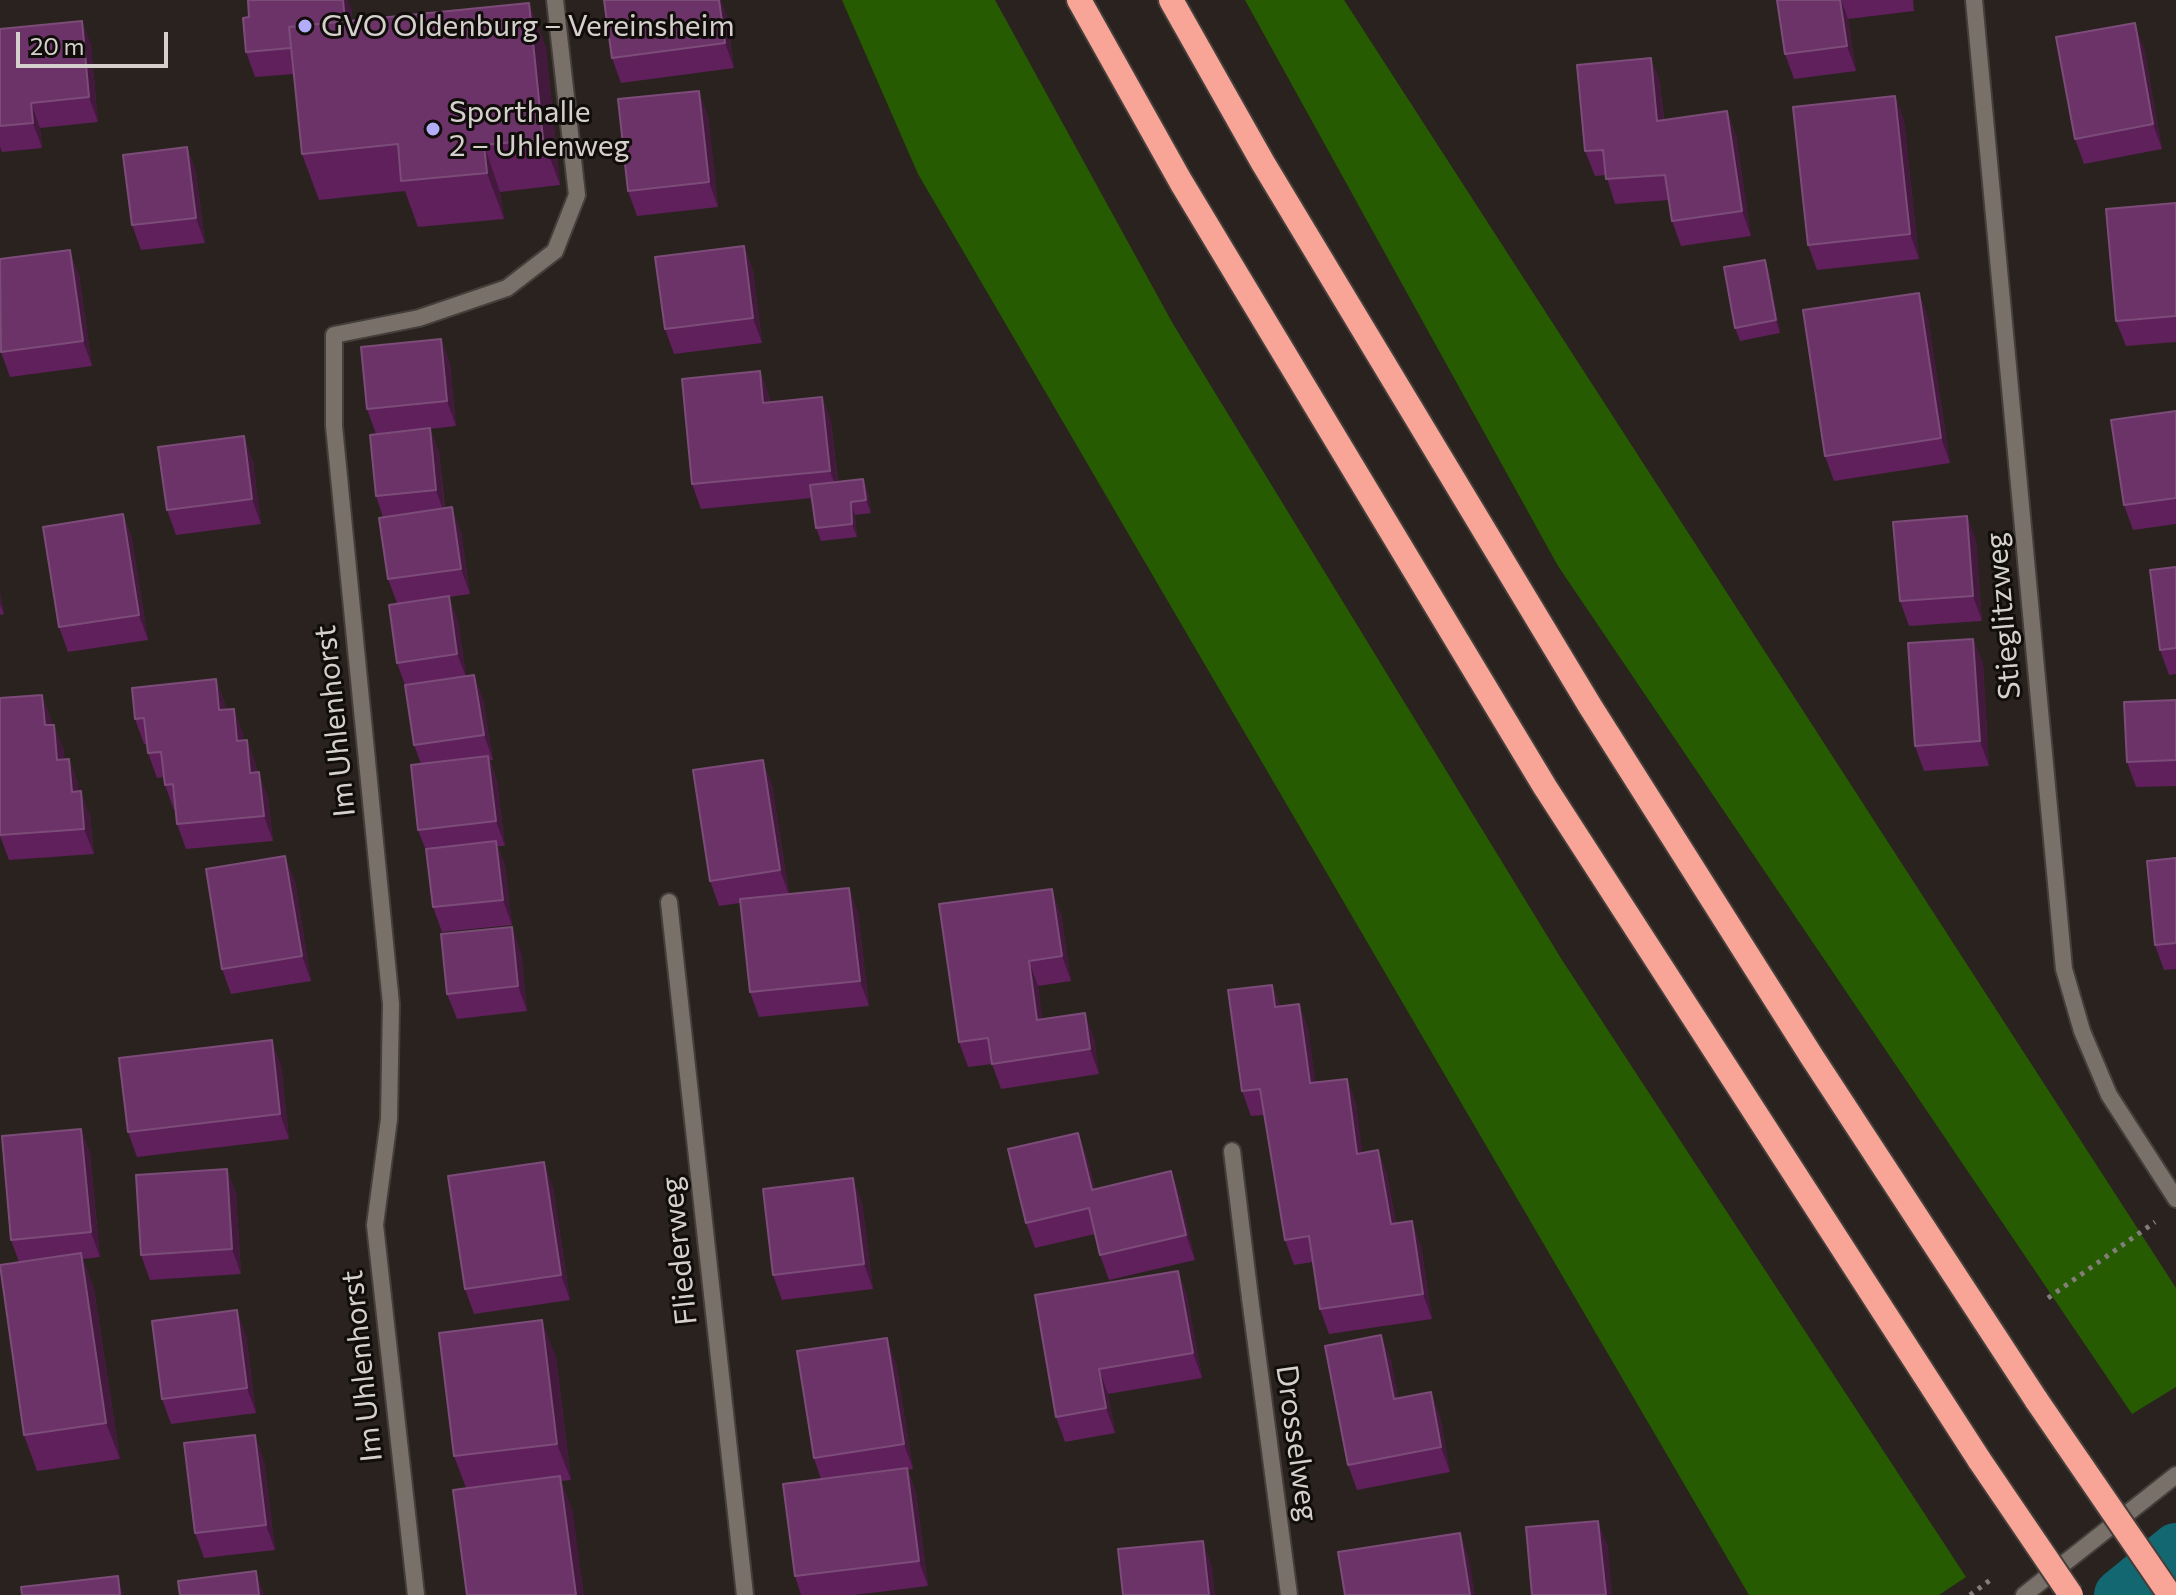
<!DOCTYPE html>
<html>
<head>
<meta charset="utf-8">
<style>
	body { margin:0 }
	#map { position:relative; width:2176px; height:1595px; overflow:hidden; background:#2a221e; font-family:Commissioner,sans-serif }
	canvas { display:block }
	.scale { position:absolute; left:16px; top:32px; width:152px; height:36px; box-sizing:border-box; border:4px solid #d5d0cd; border-top:0; padding-left:10px; font-size:24px; line-height:28px; white-space:nowrap; color:#d5d0cd; -webkit-text-stroke:6px #100d0a; paint-order:stroke }
</style>
</head>
<body>
<div id="map">
<canvas width="2176" height="1595"></canvas>
<div class="scale">20 m</div>
</div>
<script>
const context = document.querySelector('canvas').getContext('2d');
context.lineJoin = 'round';
function fill(path, color) { context.fillStyle = color; context.fill(path, 'evenodd'); }
const shape = rows => new Path2D(rows.map(r => 'M' + r).join(''));
function trace(path, color, width, dash) { context.strokeStyle = color; context.lineWidth = width; context.lineCap = dash ? 'butt' : 'round'; context.setLineDash(dash || []); context.stroke(path); }
function write(font, color, halo, rows, align = 'center') {
  context.font = font + ' Commissioner,sans-serif'; context.lineWidth = 6; context.setLineDash([]); context.textBaseline = 'middle'; context.strokeStyle = halo; context.fillStyle = color; for (const [text, x, y, turn = 0] of rows) {
    context.save(); context.translate(x, y); context.rotate((+turn || 0) * Math.PI / 180); context.textAlign = isNaN(turn) ? turn : align; if (halo) context.strokeText(text, 0, 0); context.fillText(text, 0, 0); context.restore();
  }
}
const forest = shape([
	[842,0,995,0,1173,324,1562,960,1966,1577,1939,1595,1749,1595,918,174],
	[1245,0,1344,0,2176,1288,2176,1387,2132,1414,1558,566]
]);
const canal = shape([
	[2120,1595,2176,1549]
]);
const path = shape([
	[2048,1298,2155,1222],
	[1970,1595,1993,1578]
]);
const service = shape([
	[1232,1151,1250,1298]
]);
const minor = shape([
	[1974,0,2064,969,2082,1031,2109,1095,2176,1199],
	[669,902,745,1595],
	[1250,1298,1289,1595],
	[416,1595,375,1225,389,1119,391,1004,334,426,334,335,419,318,507,288,555,251,577,195,555,0],
	[2024,1595,2176,1475]
]);
const motorway = shape([
	[1079,0,1181,182,1545,787,1980,1461],
	[1171,0,1263,163,1590,706,1812,1057,2037,1401]
]);
const motorwayBridge = shape([
	[2037,1401,2170,1595],
	[1980,1461,2071,1595]
]);
const wall = shape([
	[1777,0,1913,0,1914,11,1848,19,1856,71,1794,79,1785,54],
	[529,3,546,49,560,185,500,192,504,219,418,227,405,191,319,200,302,154,294,74,255,77,246,52,249,17,351,8,352,20],
	[727,16,734,68,621,83,612,58],
	[82,21,91,46,98,122,40,128,42,148,2,152,0,147,0,29],
	[2144,48,2162,149,2084,164,2075,139],
	[1651,58,1660,83,1664,120,1727,111,1736,136,1751,236,1681,246,1672,221,1669,200,1615,204,1606,175,1595,176,1585,151],
	[1895,96,1904,121,1919,259,1817,270,1808,245],
	[708,116,718,207,637,216,628,191],
	[187,147,196,172,205,243,141,250,132,225],
	[2176,203,2176,342,2126,346,2116,321],
	[744,246,753,271,762,343,674,354,665,329],
	[1765,260,1769,272,1780,333,1740,341,1735,328],
	[79,275,92,366,10,377,1,352],
	[1919,293,1928,318,1950,463,1834,481,1825,456],
	[441,339,450,364,456,426,430,429,439,453,445,508,461,532,470,594,449,597,458,621,466,676,474,675,483,700,493,760,490,760,497,781,505,846,498,846,505,866,512,925,442,932,433,907,427,853,418,830,421,764,414,745,405,685,397,663,397,603,388,579,383,517,376,496,376,434,367,409],
	[760,371,769,396,770,402,822,397,831,422,838,482,863,479,868,492,871,513,855,515,857,537,821,541,816,528,812,498,701,509,692,484],
	[2176,411,2176,524,2133,530,2124,505],
	[253,461,261,524,176,535,167,510],
	[123,514,132,539,148,640,68,652,59,627],
	[1967,516,1976,541,1982,621,1909,626,1900,601],
	[2176,567,2176,674,2169,675,2160,650],
	[0,593,4,614,0,615],
	[1973,639,1983,664,1989,766,1924,771,1915,746],
	[216,679,225,704,225,710,243,734,243,741,247,740,256,765,257,772,268,797,273,841,186,849,177,824,176,810,174,810,165,785,164,777,157,778,148,753,147,744,144,744,135,719],
	[42,695,51,720,52,725,64,750,64,759,69,759,78,784,78,791,90,816,94,854,9,860,0,836,0,698],
	[2176,700,2176,786,2136,787,2127,762],
	[772,785,789,894,849,888,858,913,869,1006,759,1017,750,992,740,903,719,906,710,881],
	[2176,858,2176,969,2164,970,2155,945],
	[295,881,311,981,231,994,222,969],
	[1061,914,1071,981,1038,986,1042,1019,1094,1038,1099,1074,1001,1089,992,1064,968,1067,959,1042],
	[521,952,527,1011,457,1019,447,994],
	[1272,985,1280,1006,1299,1004,1308,1029,1315,1082,1347,1079,1356,1104,1362,1153,1378,1150,1387,1175,1396,1224,1421,1246,1432,1319,1329,1334,1320,1309,1313,1262,1294,1265,1285,1240,1264,1115,1251,1116,1242,1091],
	[281,1065,289,1139,137,1157,128,1132],
	[81,1129,90,1154,100,1257,83,1259,94,1289,120,1459,37,1471,24,1435,19,1262,11,1240],
	[1078,1133,1087,1158,1095,1189,1180,1196,1195,1260,1109,1280,1100,1255,1095,1234,1035,1248,1026,1223],
	[227,1169,236,1194,241,1274,150,1280,141,1255],
	[553,1187,570,1300,474,1314,465,1289],
	[862,1203,873,1289,782,1300,773,1275],
	[1178,1271,1187,1296,1202,1378,1108,1394,1115,1433,1065,1442,1056,1417],
	[246,1335,256,1413,171,1424,162,1399],
	[556,1357,571,1480,561,1481,573,1513,466,1488,454,1456],
	[1391,1360,1398,1398,1440,1417,1450,1472,1357,1490,1348,1465],
	[896,1363,913,1469,908,1470,916,1493,928,1586,854,1595,801,1595,795,1576,821,1479,814,1458],
	[264,1460,275,1550,204,1558,195,1533]
]);
const shadedWall = shape([
	[343,0,348,0,351,8,356,69,347,44],
	[719,0,721,0,727,16,734,68,725,43],
	[1840,0,1841,0,1848,19,1856,71,1847,46],
	[529,3,546,49,560,185,543,139],
	[82,21,91,46,98,122,89,97],
	[2135,23,2144,48,2162,149,2153,124],
	[1651,58,1660,83,1666,146,1657,121],
	[699,91,708,116,718,207,709,182],
	[1895,96,1904,121,1919,259,1910,234],
	[31,103,40,128,42,148,33,123],
	[1727,111,1736,136,1751,236,1742,211],
	[484,145,500,192,504,219,487,173],
	[187,147,196,172,205,243,196,218],
	[744,246,753,271,762,343,753,318],
	[70,250,79,275,92,366,83,341],
	[1765,260,1769,272,1780,333,1776,320],
	[1919,293,1928,318,1950,463,1941,438],
	[441,339,450,364,456,426,447,401],
	[760,371,769,396,772,428,763,403],
	[822,397,831,422,839,496,830,471],
	[430,428,439,453,445,515,436,490],
	[244,436,253,461,261,524,252,499],
	[863,479,868,492,871,513,866,500],
	[851,502,855,515,857,537,852,524],
	[452,507,461,532,470,594,461,569],
	[123,514,132,539,148,640,139,615],
	[1967,516,1976,541,1982,621,1973,596],
	[0,593,4,614,0,604],
	[449,596,458,621,467,679,457,654],
	[1973,639,1983,664,1989,766,1980,741],
	[474,675,483,700,493,760,484,735],
	[216,679,225,704,228,735,219,710],
	[42,695,51,720,54,750,45,725],
	[234,709,243,734,246,766,237,741],
	[54,725,64,750,66,785,57,760],
	[247,740,256,765,259,798,250,773],
	[488,756,497,781,505,846,496,821],
	[69,759,78,784,81,817,72,792],
	[763,760,772,785,789,895,780,870],
	[259,772,268,797,273,841,264,816],
	[81,791,90,816,94,854,84,829],
	[496,841,505,866,512,925,503,900],
	[285,856,295,881,311,981,302,956],
	[849,888,858,913,869,1006,860,981],
	[1052,889,1061,914,1071,981,1062,956],
	[512,927,521,952,527,1011,518,986],
	[1029,961,1038,986,1046,1045,1037,1020],
	[1272,985,1281,1010,1275,1007],
	[1299,1004,1308,1029,1319,1108,1310,1083],
	[1085,1013,1094,1038,1099,1074,1090,1049],
	[272,1040,281,1065,289,1139,280,1114],
	[1347,1079,1356,1104,1366,1179,1357,1154],
	[81,1129,90,1154,100,1257,91,1232],
	[1078,1133,1087,1158,1101,1215,1092,1190],
	[1378,1150,1387,1175,1400,1249,1391,1224],
	[544,1162,553,1187,570,1300,561,1275],
	[227,1169,236,1194,241,1274,232,1249],
	[1171,1171,1180,1196,1195,1260,1186,1235],
	[853,1178,862,1203,873,1289,864,1264],
	[1412,1221,1421,1246,1432,1319,1423,1294],
	[81,1253,94,1289,120,1459,106,1423],
	[1178,1271,1187,1296,1202,1378,1193,1353],
	[237,1310,246,1335,256,1413,247,1388],
	[542,1320,556,1357,571,1480,557,1444],
	[1381,1335,1391,1360,1403,1424,1394,1399],
	[887,1338,896,1363,913,1469,904,1444],
	[1099,1369,1108,1394,1115,1433,1106,1408],
	[1431,1392,1440,1417,1450,1472,1441,1447],
	[255,1435,264,1460,275,1550,266,1525],
	[907,1468,916,1493,928,1586,919,1561],
	[560,1476,573,1513,584,1595,576,1595],
	[1598,1521,1608,1546,1612,1595,1606,1595],
	[1460,1533,1469,1558,1475,1595,1470,1595],
	[1203,1541,1212,1566,1215,1595,1209,1595],
	[256,1571,264,1595,259,1595],
	[118,1576,124,1595,120,1595]
]);
const building = shape([
	[248,0,343,0,345,21,289,27,291,48,246,52,243,18,249,17,248,0],
	[604,0,719,0,725,43,612,58,604,0],
	[1777,0,1840,0,1847,46,1785,54,1777,0],
	[529,3,543,139,484,145,487,173,401,181,398,144,302,154,289,27,529,3],
	[82,21,89,97,31,103,33,123,0,126,0,29,82,21],
	[2135,23,2153,124,2075,139,2056,37,2135,23],
	[1651,58,1657,121,1727,111,1742,211,1672,221,1665,175,1606,179,1603,150,1585,151,1577,65,1651,58],
	[699,91,709,182,628,191,618,99,699,91],
	[1895,96,1910,234,1808,245,1793,107,1895,96],
	[187,147,196,218,132,225,123,155,187,147],
	[2176,203,2176,316,2116,321,2106,209,2176,203],
	[744,246,753,318,665,329,655,257,744,246],
	[70,250,83,341,1,352,0,259,70,250],
	[1765,260,1776,320,1735,328,1724,267,1765,260],
	[1919,293,1941,438,1825,456,1803,310,1919,293],
	[441,339,447,401,367,409,361,347,441,339],
	[760,371,763,403,822,397,830,471,692,484,682,379,760,371],
	[2176,411,2176,498,2124,505,2111,420,2176,411],
	[430,428,436,490,376,496,370,435,430,428],
	[244,436,252,499,167,510,158,447,244,436],
	[863,479,866,500,851,502,852,524,816,528,810,485,863,479],
	[452,507,461,569,388,579,379,518,452,507],
	[123,514,139,615,59,627,43,527,123,514],
	[1967,516,1973,596,1900,601,1893,522,1967,516],
	[2176,567,2176,648,2160,650,2150,570,2176,567],
	[449,596,457,654,397,663,389,605,449,596],
	[1973,639,1980,741,1915,746,1908,643,1973,639],
	[474,675,484,735,414,745,405,685,474,675],
	[216,679,219,710,234,709,237,741,247,740,250,773,259,772,264,816,177,824,173,784,165,785,161,752,148,753,144,718,135,719,132,688,216,679],
	[42,695,45,725,54,725,57,760,69,759,72,792,81,791,84,829,0,835,0,698,42,695],
	[2176,700,2176,760,2127,762,2124,702,2176,700],
	[488,756,496,821,418,830,411,765,488,756],
	[763,760,780,870,710,881,693,770,763,760],
	[496,841,503,900,433,907,426,849,496,841],
	[285,856,302,956,222,969,206,869,285,856],
	[2176,858,2176,943,2155,945,2147,861,2176,858],
	[849,888,860,981,750,992,740,899,849,888],
	[1052,889,1062,956,1029,961,1037,1020,1085,1013,1090,1049,992,1064,988,1038,959,1042,939,904,1052,889],
	[512,927,518,986,447,994,441,934,512,927],
	[1272,985,1275,1007,1299,1004,1310,1083,1347,1079,1357,1154,1378,1150,1391,1224,1412,1221,1423,1294,1320,1309,1309,1236,1285,1240,1260,1089,1242,1091,1228,990,1272,985],
	[272,1040,280,1114,128,1132,119,1058,272,1040],
	[81,1129,91,1232,11,1240,2,1136,81,1129],
	[1078,1133,1092,1190,1171,1171,1186,1235,1100,1255,1089,1208,1026,1223,1008,1149,1078,1133],
	[544,1162,561,1275,465,1289,448,1176,544,1162],
	[227,1169,232,1249,141,1255,136,1175,227,1169],
	[853,1178,864,1264,773,1275,763,1189,853,1178],
	[81,1253,106,1423,24,1435,0,1265,81,1253],
	[1178,1271,1193,1353,1099,1369,1106,1408,1056,1417,1035,1295,1178,1271],
	[237,1310,247,1388,162,1399,152,1321,237,1310],
	[542,1320,557,1444,454,1456,439,1333,542,1320],
	[1381,1335,1394,1399,1431,1392,1441,1447,1348,1465,1325,1346,1381,1335],
	[887,1338,904,1444,814,1458,797,1351,887,1338],
	[255,1435,266,1525,195,1533,184,1443,255,1435],
	[907,1468,919,1561,795,1576,783,1484,907,1468],
	[560,1476,576,1595,467,1595,453,1490,560,1476],
	[1598,1521,1606,1595,1532,1595,1526,1527,1598,1521],
	[1460,1533,1470,1595,1345,1595,1338,1552,1460,1533],
	[1203,1541,1209,1595,1123,1595,1118,1549,1203,1541],
	[256,1571,259,1595,180,1595,178,1581,256,1571],
	[118,1576,120,1595,22,1595,21,1587,118,1576]
]);
const markers = [
	[305,26,8,"#b3acf9"],
	[433,129,8,"#b3acf9"]
];
const poiNames = [
	["GVO Oldenburg – Vereinsheim",321,26],
	["Sporthalle",449,112],
	["2 – Uhlenweg",449,146]
];
const streetNames = [
	["Stieglitzweg",2003,616,-95],
	["Im Uhlenhorst",335,721,-96],
	["Fliederweg",679,1251,-96],
	["Im Uhlenhorst",362,1366,-96],
	["Drosselweg",1297,1443,82]
];
fill(forest, '#265b01');
trace(canal, '#136771', 52);
trace(service, '#453f3b', 20);
trace(minor, '#453f3b', 20);
trace(motorway, '#453f3b', 28);
trace(path, '#847e7a', 5, [4, 6]);
trace(service, '#79706a', 16);
trace(minor, '#79706a', 16);
trace(motorway, '#f8a497', 24);
trace(motorwayBridge, '#453f3b', 28, []);
trace(motorwayBridge, '#f8a497', 24);
fill(wall, '#5f205c');
fill(shadedWall, '#44193e');
fill(building, '#6c3368');
trace(building, '#7c4c78', 2);
for (const [x, y, r, color] of markers) { const dot = new Path2D(); dot.arc(x, y, r, 0, 2 * Math.PI); context.fillStyle = color; context.fill(dot); trace(dot, '#100d0a', 3); }
write('30px', '#d5d0cd', '#100d0a', poiNames, 'left');
write('30px', '#d5d0cd', '#100d0a', streetNames);
</script>
</body>
</html>
